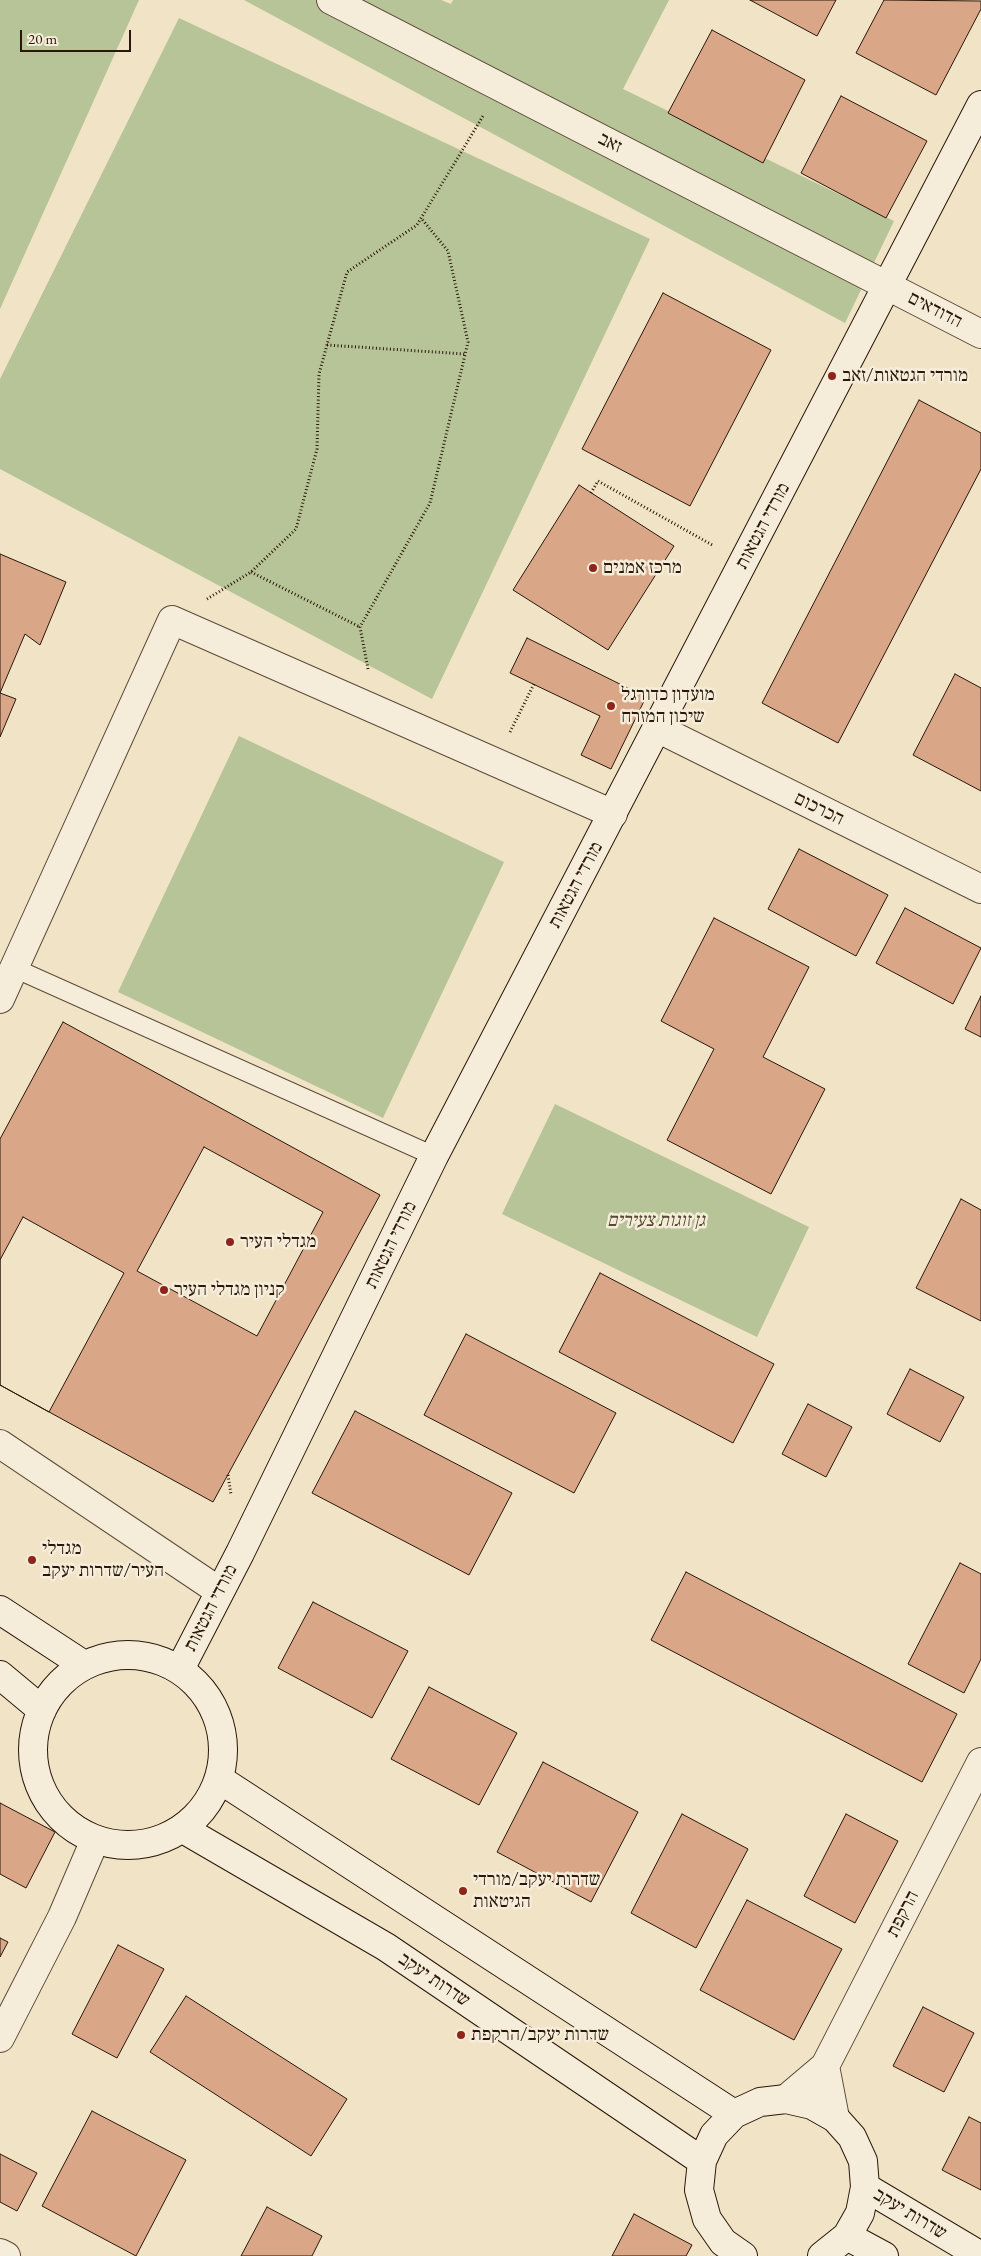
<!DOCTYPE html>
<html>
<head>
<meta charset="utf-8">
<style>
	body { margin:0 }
	#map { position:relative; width:981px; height:2256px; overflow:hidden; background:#f0e3c6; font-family:"EB Garamond",serif }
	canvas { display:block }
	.scale { position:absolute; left:20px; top:30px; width:111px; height:22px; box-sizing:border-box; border:2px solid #2b1709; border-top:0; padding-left:6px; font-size:15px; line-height:18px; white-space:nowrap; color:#2b1709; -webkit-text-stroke:4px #f5edda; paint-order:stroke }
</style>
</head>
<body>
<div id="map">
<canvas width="981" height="2256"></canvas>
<div class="scale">20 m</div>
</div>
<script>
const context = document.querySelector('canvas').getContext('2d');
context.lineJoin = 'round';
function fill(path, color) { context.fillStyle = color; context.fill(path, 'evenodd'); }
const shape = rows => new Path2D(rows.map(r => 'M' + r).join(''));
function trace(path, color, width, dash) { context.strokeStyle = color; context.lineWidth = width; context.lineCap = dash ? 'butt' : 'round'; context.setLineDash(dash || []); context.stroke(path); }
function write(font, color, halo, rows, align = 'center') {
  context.font = font + ' "EB Garamond","Frank Ruhl Libre",serif'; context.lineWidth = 5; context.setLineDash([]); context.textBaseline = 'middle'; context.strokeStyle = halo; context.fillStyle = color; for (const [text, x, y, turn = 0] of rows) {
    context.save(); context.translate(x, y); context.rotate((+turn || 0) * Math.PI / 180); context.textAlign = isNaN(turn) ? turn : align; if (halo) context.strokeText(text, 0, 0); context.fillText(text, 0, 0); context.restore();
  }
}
const green = shape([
	[0,0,139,0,0,309],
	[244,0,441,0,451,4,453,0,669,0,623,89,894,221,845,323],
	[179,18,650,239,432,699,0,469,0,379],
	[239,736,504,862,383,1118,118,992],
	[555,1104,809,1227,757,1337,502,1214]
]);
const building = shape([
	[750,0,836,0,817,36,750,0],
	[884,0,981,1,981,9,936,95,856,53,884,0],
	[712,30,805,80,763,163,668,113,712,30],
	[841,96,927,141,886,218,801,173,841,96],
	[663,293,771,350,690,506,582,449,663,293],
	[919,400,981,433,981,469,838,743,762,703,919,400],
	[579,485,674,546,608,650,513,590,579,485],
	[0,554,66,582,40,645,25,634,0,693,16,699,0,737,0,554],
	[527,638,646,697,611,769,581,755,600,716,510,673,527,638],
	[955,674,981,688,981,791,913,755,955,674],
	[799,849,888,895,856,956,768,909,799,849],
	[905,908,981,948,953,1004,876,963,905,908],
	[714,918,809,967,763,1057,825,1089,771,1194,667,1140,714,1049,661,1021,714,918],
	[981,996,981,1037,965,1029,981,996],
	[63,1022,380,1195,213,1502,0,1385,0,1139,63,1022],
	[204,1147,323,1212,257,1336,137,1271,204,1147],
	[961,1199,981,1210,981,1321,916,1288,961,1199],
	[23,1217,124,1273,49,1412,0,1385,0,1260,23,1217],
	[600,1273,774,1364,733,1443,559,1352,600,1273],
	[466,1334,616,1413,574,1493,424,1415,466,1334],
	[910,1369,964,1397,940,1442,887,1414,910,1369],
	[808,1404,852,1427,826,1477,782,1454,808,1404],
	[355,1411,512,1493,469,1575,312,1493,355,1411],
	[960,1563,981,1574,981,1659,964,1693,908,1664,960,1563],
	[686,1572,957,1714,922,1782,651,1640,686,1572],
	[313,1602,408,1651,372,1718,278,1668,313,1602],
	[429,1687,517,1733,479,1805,391,1759,429,1687],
	[543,1762,638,1812,591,1902,497,1852,543,1762],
	[0,1803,55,1832,26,1888,0,1874,0,1803],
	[682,1814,748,1849,696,1948,631,1913,682,1814],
	[846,1814,898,1841,855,1923,804,1896,846,1814],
	[747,1900,842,1949,794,2040,700,1990,747,1900],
	[0,1938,8,1942,0,1957,0,1938],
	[118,1945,164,1969,117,2058,72,2034,118,1945],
	[186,1996,347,2099,311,2156,150,2052,186,1996],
	[923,2007,974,2033,944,2092,893,2066,923,2007],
	[92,2111,186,2160,136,2256,42,2206,92,2111],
	[969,2117,981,2123,981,2190,942,2170,969,2117],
	[0,2154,37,2173,17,2211,0,2202,0,2154],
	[267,2207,322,2236,312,2256,241,2256,267,2207],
	[634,2214,692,2245,686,2256,612,2256,634,2214]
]);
const path = shape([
	[327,345,465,354],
	[591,493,598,481,714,546],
	[251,572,360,627],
	[207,599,251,572,296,529,317,449,319,374,347,272,417,225,483,116],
	[368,669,360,627,430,503,468,342,448,251,421,218],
	[510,732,534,684],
	[228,1475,231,1495]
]);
const lane = shape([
	[14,968,434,1156]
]);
const street = shape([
	[331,0,981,334],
	[657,728,981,889],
	[0,999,172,620,613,814],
	[0,1444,219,1591],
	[0,2038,62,1917,95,1840],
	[825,2066,835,2118],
	[786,2099,825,2066,981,1762],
	[0,2253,6,2256]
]);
const secondary = shape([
	[0,1610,84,1665],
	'33 1750a95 95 0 1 1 190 0a95 95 0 1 1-190 0Z',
	[180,1669,240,1553,434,1156,981,105],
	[0,1675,42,1710],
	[219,1779,734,2114],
	[183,1829,386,1947,702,2161],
	[865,2187,981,2256],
	[847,2236,884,2256],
	[743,2256,723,2242,707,2219,699,2190,702,2161,714,2135,734,2114,760,2102,786,2099,812,2105,835,2118,852,2137,863,2161,865,2187,860,2213,847,2236,822,2256]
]);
const markers = [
	[832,376,5,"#8f2418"],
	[593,568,5,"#8f2418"],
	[611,706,5,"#8f2418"],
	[230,1242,5,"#8f2418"],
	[164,1290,5,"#8f2418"],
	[32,1560,5,"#8f2418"],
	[463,1891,5,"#8f2418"],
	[461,2035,5,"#8f2418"]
];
const streetNames = [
	["זאב",610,143,27],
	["הדודאים",935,310,27],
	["מורדי הגטאות",763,526,-62],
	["הכרכום",819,809,26],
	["מורדי הגטאות",576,885,-62],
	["מורדי הגטאות",391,1245,-64],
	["מורדי הגטאות",211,1608,-63],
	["הרקפת",903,1914,-63],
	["שדרות יעקב",434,1980,34],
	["שדרות יעקב",910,2214,31]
];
const poiNames = [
	["מורדי הגטאות/זאב",842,376],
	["מרכז אמנים",603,568],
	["מועדון כדורגל",621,695],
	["שיכון המזרח",621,717],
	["מגדלי העיר",240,1242],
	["קניון מגדלי העיר",174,1290],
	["מגדלי",42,1549],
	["העיר/שדרות יעקב",42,1571],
	["שדרות יעקב/מורדי",473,1880],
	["הגיטאות",473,1902],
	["שדרות יעקב/הרקפת",471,2035]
];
const parkNames = [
	["גן זוגות צעירים",656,1221]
];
fill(green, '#b6c498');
fill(building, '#d9a788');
trace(building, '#2b1709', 1);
trace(lane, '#5c4a38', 20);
trace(street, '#5c4a38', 30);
trace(secondary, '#2b1709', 30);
trace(path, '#2b1709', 3, [1, 2.5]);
trace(lane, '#f5edda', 18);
trace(street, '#f5edda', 28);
trace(secondary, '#f5edda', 28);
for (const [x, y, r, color] of markers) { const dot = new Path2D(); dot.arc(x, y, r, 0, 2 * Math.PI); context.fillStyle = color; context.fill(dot); trace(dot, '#f5edda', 2); }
write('19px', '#2b1709', '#f5edda', streetNames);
write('19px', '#2b1709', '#f5edda', poiNames, 'left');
write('italic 19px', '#554b34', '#f5edda', parkNames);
</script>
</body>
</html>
